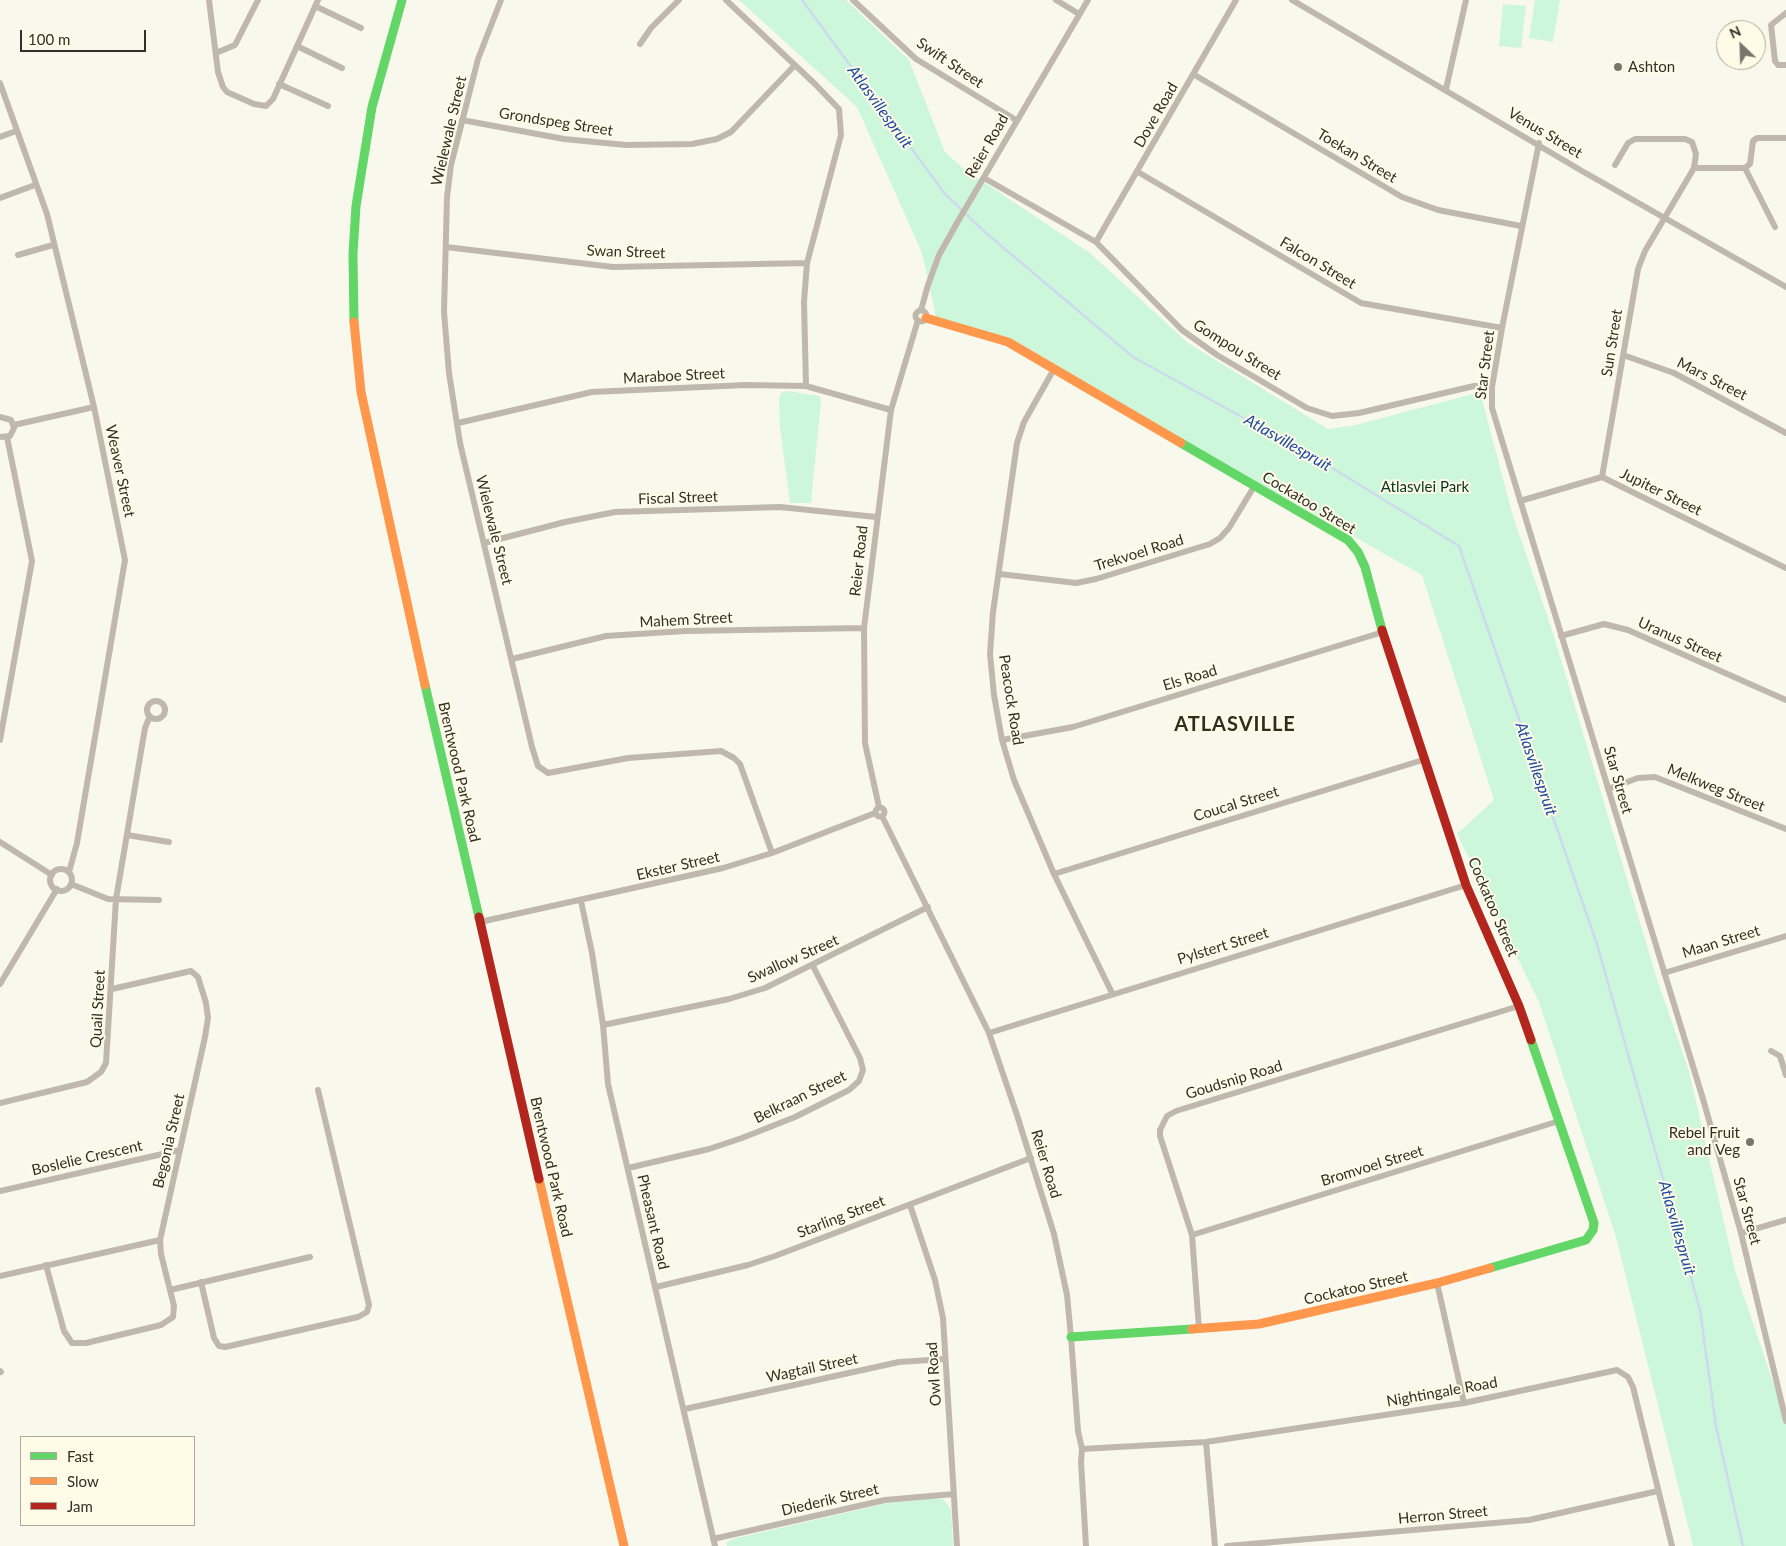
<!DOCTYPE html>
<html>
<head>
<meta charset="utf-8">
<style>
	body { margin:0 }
	#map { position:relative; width:1786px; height:1546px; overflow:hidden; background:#f9f8ed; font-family:Lato,sans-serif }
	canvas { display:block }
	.legend { position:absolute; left:20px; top:1436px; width:175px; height:90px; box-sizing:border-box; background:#fffbe7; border:1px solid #adaa9b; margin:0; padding:6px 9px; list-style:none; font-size:15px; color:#313028 }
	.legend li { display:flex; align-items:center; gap:10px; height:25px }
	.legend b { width:25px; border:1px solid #adaa9b }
	.north { position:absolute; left:1716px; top:20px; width:50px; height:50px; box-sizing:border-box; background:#fffbe7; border:1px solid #adaa9b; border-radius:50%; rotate:336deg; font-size:14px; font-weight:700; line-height:20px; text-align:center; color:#313028 }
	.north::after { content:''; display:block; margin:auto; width:18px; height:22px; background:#77766d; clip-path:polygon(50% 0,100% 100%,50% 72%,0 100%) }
	.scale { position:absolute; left:20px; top:30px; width:126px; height:22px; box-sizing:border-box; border:2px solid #313028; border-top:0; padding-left:6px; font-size:15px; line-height:18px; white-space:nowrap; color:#313028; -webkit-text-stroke:4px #fffbe7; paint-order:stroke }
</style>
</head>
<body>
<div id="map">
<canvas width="1786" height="1546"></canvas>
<ul class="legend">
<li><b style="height:6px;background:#63d668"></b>Fast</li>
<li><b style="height:6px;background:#ff974d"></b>Slow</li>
<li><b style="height:6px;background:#b3261e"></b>Jam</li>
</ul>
<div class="north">N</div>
<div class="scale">100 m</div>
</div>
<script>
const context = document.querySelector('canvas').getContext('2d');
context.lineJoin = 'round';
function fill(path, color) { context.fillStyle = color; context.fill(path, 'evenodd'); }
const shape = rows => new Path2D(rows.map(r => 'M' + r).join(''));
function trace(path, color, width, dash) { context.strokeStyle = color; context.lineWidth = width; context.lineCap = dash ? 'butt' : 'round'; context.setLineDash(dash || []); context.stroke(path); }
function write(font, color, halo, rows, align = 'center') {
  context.font = font + ' Lato,sans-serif'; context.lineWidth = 4; context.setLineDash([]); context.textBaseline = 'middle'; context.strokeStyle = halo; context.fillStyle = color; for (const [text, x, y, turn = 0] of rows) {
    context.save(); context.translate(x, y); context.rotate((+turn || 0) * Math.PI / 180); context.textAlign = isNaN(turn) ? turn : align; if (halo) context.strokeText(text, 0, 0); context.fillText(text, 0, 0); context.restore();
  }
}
const green = shape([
	[739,0,846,0,909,60,945,152,964,169,1090,253,1188,343,1328,429,1356,425,1480,392,1513,516,1552,630,1657,979,1689,1071,1735,1270,1782,1409,1786,1425,1786,1546,1693,1546,1616,1237,1539,1002,1457,834,1494,800,1422,575,1214,458,1014,340,936,317,922,253,857,107],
	[1535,0,1560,0,1553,42,1529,38],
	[1503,4,1526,6,1521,48,1499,46],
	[788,391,819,396,821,400,811,503,790,503,780,427,779,398,781,393],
	[931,1499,943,1499,951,1509,953,1546,727,1546,726,1543,733,1539,888,1503]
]);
const stream = shape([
	[802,0,945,194,986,233,1133,357,1311,455,1459,546,1597,944,1700,1310,1716,1426,1743,1546]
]);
const street = shape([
	[209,0,218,72,223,87,227,92,254,104,266,106,273,99,318,0],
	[501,0,478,59,451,165,447,197,444,312,449,373,460,443,532,747,538,766,548,773,628,758,721,751,734,758,740,764,772,853],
	[726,0,815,84,839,109,841,135,807,263,804,302,806,386],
	[853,0,916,59,1016,120],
	[1056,0,1079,14],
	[1292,0,1582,171,1786,287],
	[315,6,361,28],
	[1786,13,1771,25,1775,61,1778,65,1786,65],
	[640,44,651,28,679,0],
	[297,46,342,68],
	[216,53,235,45,258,0],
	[1193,74,1402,197,1438,210,1521,226],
	[0,83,47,214,94,407,125,560,77,843,69,872],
	[279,84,328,106],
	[1446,89,1466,0],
	[462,120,564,139,626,145,692,144,717,139,731,132,795,65],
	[0,137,16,131],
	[1539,143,1502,328,1492,387,1492,408,1703,1099,1741,1233,1786,1421],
	[1694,168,1745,168,1750,164,1753,141,1757,138,1786,138],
	[1745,168,1775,227],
	[1138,172,1361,303,1502,328],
	[984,178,1096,242,1182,330,1217,355,1307,408,1332,416,1359,413,1474,386,1492,387],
	[0,198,35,185],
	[1096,242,1236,0],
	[446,247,613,267,807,263],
	[18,255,53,245],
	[921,310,928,285,939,255,957,223,1088,0],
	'915.5 316a5.5 5.5 0 1 1 11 0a5.5 5.5 0 1 1-11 0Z',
	[1623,355,1674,373,1786,433],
	[1054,369,1024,422,1017,443,993,612,990,654,994,695,1002,740,1014,780,1054,874,1112,993],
	[0,417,11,420,14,428,10,436,0,437],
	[458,423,592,392,746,385,806,386,891,410],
	[14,425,94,407],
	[1602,477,1638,269,1645,251,1694,168,1696,154,1692,142,1685,139,1635,139,1628,143,1615,165],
	[1520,501,1602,477,1786,568],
	[484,543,565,522,615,512,780,507,876,517],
	[1000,574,1076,583,1096,579,1210,544,1220,538,1229,528,1255,485],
	[1561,636,1604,624,1628,630,1786,700],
	[512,659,606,636,685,631,864,628],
	'147 710a9 9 0 1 1 18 0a9 9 0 1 1-18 0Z',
	[0,740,32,561,7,437],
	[1002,740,1073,727,1383,632],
	[1608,789,1638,778,1655,777,1786,829],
	[879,807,865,743,864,628,891,410,918,320],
	'875.5 812a4.5 4.5 0 1 1 9 0a4.5 4.5 0 1 1-9 0Z',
	[882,816,989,1033,1017,1115,1054,1234,1067,1295,1071,1337,1078,1431,1082,1449,1081,1462,1086,1546],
	[127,835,169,842],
	[0,842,52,875],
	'50 880a11 11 0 1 1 22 0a11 11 0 1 1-22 0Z',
	[1054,874,1426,759],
	[71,884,108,899,159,900],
	[581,901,592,953,603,1025,608,1084,715,1546],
	[480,922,723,868,772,853,875,813],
	[1664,973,1786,936],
	[0,984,57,889],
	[603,1025,729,999,765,988,928,907],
	[989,1033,1466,885],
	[1771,1051,1780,1056,1786,1075],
	[0,1103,87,1082,101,1072,106,1063,116,899,145,728,150,716],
	[628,1168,709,1149,742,1138,795,1117,849,1090,859,1081,863,1070,860,1058,813,966],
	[0,1191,180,1150],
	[910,1205,935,1280,943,1318,957,1546],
	[1741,1233,1786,1220],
	[1192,1235,1559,1121],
	[46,1265,64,1331,72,1343,86,1343,161,1325,173,1317,174,1306,161,1254,160,1240,205,1037,208,1018,206,1003,198,977,191,971,112,989],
	[0,1276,160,1240],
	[201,1282,214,1338,219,1346,225,1347,358,1317,367,1312,369,1305,318,1090],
	[1437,1283,1464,1403],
	[656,1287,748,1265,775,1256,1031,1158],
	[170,1290,310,1257],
	[1199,1329,1192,1235,1160,1136,1160,1130,1167,1116,1176,1111,1202,1103,1519,1006],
	[0,1371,1,1372],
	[685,1409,899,1362,945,1359],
	[1206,1442,1215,1546],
	[1082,1449,1206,1442,1464,1403,1617,1370,1628,1377,1633,1387,1672,1546],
	[713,1539,885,1500,954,1494],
	[1227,1546,1529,1520,1658,1491]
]);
const fast = shape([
	[354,322,353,254,356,206,372,107,402,0],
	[1181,443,1348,540,1358,552,1365,567,1382,630],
	[425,685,479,917],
	[1490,1268,1586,1240,1593,1230,1594,1223,1531,1040],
	[1071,1337,1192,1329]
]);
const slow = shape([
	[926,318,1008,342,1181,443],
	[354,322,361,392,425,685],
	[539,1179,624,1546],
	[1192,1329,1259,1324,1437,1283,1490,1268]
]);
const jam = shape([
	[1382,630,1466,885,1519,1006,1531,1040],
	[479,917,539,1179]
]);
const markers = [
	[1618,67,5,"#77766d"],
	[1750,1142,5,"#77766d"]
];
const streetNames = [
	["Swift Street",950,63,34],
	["Dove Road",1156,115,-60],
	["Grondspeg Street",556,122,9],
	["Wielewale Street",449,131,-77],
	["Venus Street",1545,133,31],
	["Reier Road",987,146,-60],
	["Toekan Street",1357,156,31],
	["Swan Street",626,252,2],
	["Falcon Street",1318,263,31],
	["Sun Street",1612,343,-81],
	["Gompou Street",1237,350,32],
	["Star Street",1485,365,-83],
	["Maraboe Street",674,376,-3],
	["Mars Street",1712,379,27],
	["Weaver Street",120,471,78],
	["Jupiter Street",1661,492,26],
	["Fiscal Street",678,498,-2],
	["Cockatoo Street",1309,503,31],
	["Wielewale Street",494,530,76],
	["Trekvoel Road",1139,553,-17],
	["Reier Road",859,561,-84],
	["Mahem Street",686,620,-3],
	["Uranus Street",1680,640,24],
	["Els Road",1190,678,-17],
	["Peacock Road",1011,700,81],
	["Brentwood Park Road",459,772,77],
	["Star Street",1618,780,74],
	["Melkweg Street",1716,788,22],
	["Coucal Street",1236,804,-17],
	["Ekster Street",678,866,-13],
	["Cockatoo Street",1493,907,67],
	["Maan Street",1721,942,-17],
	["Pylstert Street",1223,946,-17],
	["Swallow Street",793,959,-24],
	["Quail Street",98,1009,-87],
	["Goudsnip Road",1234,1080,-17],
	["Belkraan Street",800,1097,-26],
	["Begonia Street",169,1141,-77],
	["Boslelie Crescent",87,1158,-13],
	["Reier Road",1046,1164,73],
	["Bromvoel Street",1372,1166,-17],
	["Brentwood Park Road",551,1167,77],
	["Star Street",1747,1211,75],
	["Starling Street",841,1217,-21],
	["Pheasant Road",653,1222,77],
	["Cockatoo Street",1356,1288,-13],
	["Wagtail Street",812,1368,-12],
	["Owl Road",934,1374,-94],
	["Nightingale Road",1442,1392,-10],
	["Diederik Street",830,1500,-13],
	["Herron Street",1443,1515,-5]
];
const poiNames = [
	["Ashton",1628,67],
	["Rebel Fruit",1740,1133,"right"],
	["and Veg",1740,1150,"right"]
];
const parkNames = [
	["Atlasvlei Park",1425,487]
];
const waterNames = [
	["Atlasvillespruit",880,107,54],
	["Atlasvillespruit",1288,443,30],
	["Atlasvillespruit",1536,769,71],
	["Atlasvillespruit",1677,1228,74]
];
const districtNames = [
	["ATLASVILLE",1235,725]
];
fill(green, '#cdf7db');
trace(stream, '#cddaee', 2.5);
trace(street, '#c1b8ad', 6);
trace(fast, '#63d668', 9);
trace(slow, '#ff974d', 9);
trace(jam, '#b3261e', 9);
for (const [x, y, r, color] of markers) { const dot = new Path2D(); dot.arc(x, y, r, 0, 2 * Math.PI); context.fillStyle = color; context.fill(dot); trace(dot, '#fffbe7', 2); }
write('15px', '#313028', '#fffbe7', streetNames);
write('15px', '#313028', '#fffbe7', poiNames, 'left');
write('15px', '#043621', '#fffbe7', parkNames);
write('italic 16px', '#1948a5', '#fffbe7', waterNames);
context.letterSpacing = '1px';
write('bold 20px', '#302d1e', '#fffbe7', districtNames);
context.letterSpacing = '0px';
</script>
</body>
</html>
